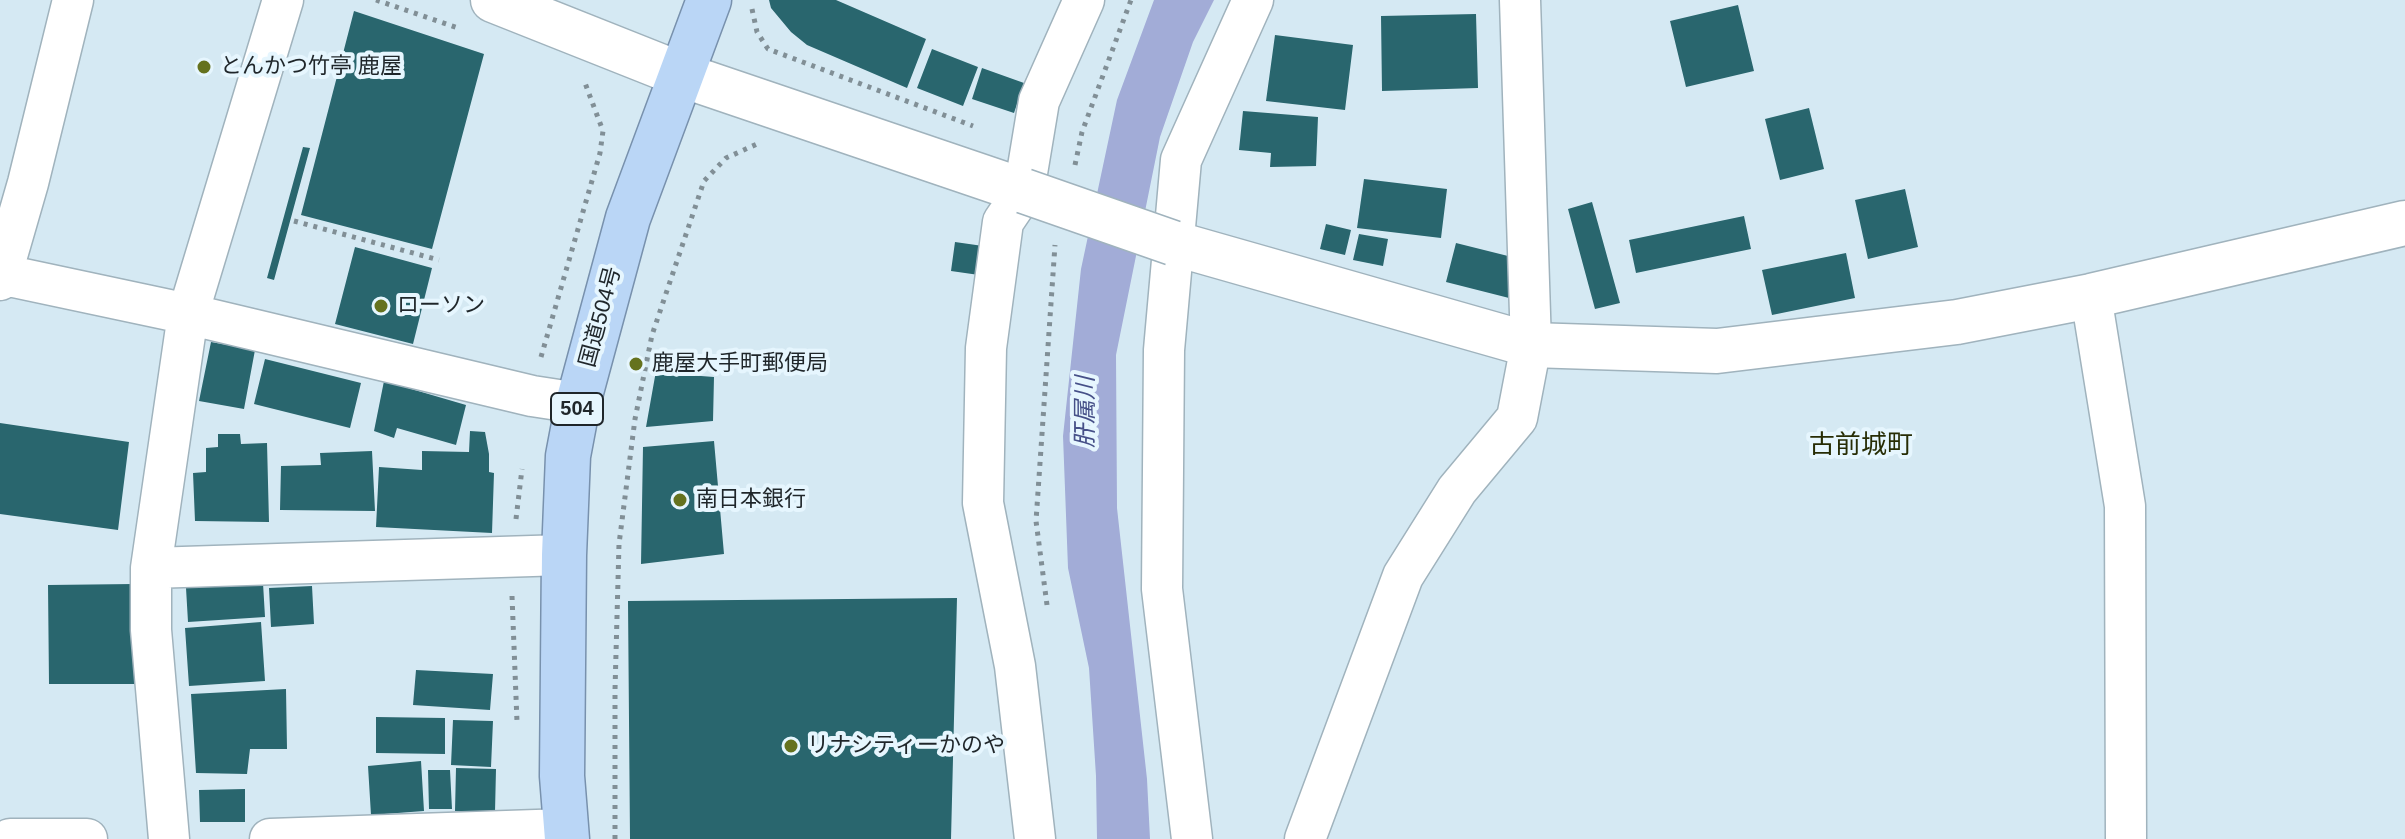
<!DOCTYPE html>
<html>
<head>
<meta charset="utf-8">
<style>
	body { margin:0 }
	canvas { display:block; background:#d5e9f3 }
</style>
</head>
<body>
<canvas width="2405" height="839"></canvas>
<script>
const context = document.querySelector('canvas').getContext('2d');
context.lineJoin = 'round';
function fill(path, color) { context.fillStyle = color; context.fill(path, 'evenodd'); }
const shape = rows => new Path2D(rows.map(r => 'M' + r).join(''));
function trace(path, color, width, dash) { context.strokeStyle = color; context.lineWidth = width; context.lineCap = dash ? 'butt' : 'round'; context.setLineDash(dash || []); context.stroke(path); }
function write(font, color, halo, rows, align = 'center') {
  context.font = font + ' Arial,"Noto Sans JP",sans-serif'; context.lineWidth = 8; context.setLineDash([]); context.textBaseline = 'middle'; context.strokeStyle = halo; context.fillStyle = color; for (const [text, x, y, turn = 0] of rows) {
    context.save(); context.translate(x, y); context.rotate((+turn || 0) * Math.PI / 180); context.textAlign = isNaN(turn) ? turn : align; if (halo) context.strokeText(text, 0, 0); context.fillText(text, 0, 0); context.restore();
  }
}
const water = shape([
	[1154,0,1214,0,1193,42,1160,137,1116,355,1117,508,1147,779,1150,839,1097,839,1096,776,1089,668,1068,568,1063,436,1081,269,1117,100]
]);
const building = shape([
	[769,0,836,0,926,39,907,88,807,45,791,32,771,8],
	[1738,5,1754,71,1686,87,1670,21],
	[354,11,484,54,432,249,301,215],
	[1476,14,1478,88,1382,91,1381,16],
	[1275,35,1353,45,1345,110,1266,101],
	[932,49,978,67,963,106,917,88],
	[982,68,1024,83,1014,113,972,99],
	[1809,108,1824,169,1780,180,1765,119],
	[1243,111,1318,117,1316,166,1270,167,1271,153,1239,150],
	[303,147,310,148,274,280,267,278],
	[1364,179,1447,189,1441,238,1357,228],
	[1905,189,1918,247,1868,259,1855,200],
	[1592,202,1620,303,1595,309,1568,209],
	[1744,216,1751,249,1636,273,1629,240],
	[1326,224,1351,230,1345,255,1320,249],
	[1359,234,1388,239,1383,266,1353,260],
	[955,242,997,248,993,277,951,271],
	[1456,243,1524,260,1513,299,1446,282],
	[355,247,432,268,413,344,335,324],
	[1846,253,1855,298,1772,315,1762,270],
	[211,342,255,350,244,409,199,401],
	[684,352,688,375,714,377,713,421,646,427,659,354],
	[265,359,361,383,350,428,254,404],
	[384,381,466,405,456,445,397,428,394,438,374,431],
	[0,423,129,442,118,530,0,514],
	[470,431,485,432,489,454,489,472,494,473,492,533,376,527,379,467,422,470,422,451,469,452],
	[218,434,240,434,241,444,267,443,269,522,195,521,193,473,206,472,206,448,218,447],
	[714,441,724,554,641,564,643,447],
	[372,451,375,511,280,510,281,466,321,465,320,453],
	[263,583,265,617,188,622,186,588],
	[134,584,135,684,49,684,48,585],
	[312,586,314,624,271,627,269,588],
	[957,598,951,839,630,839,628,601],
	[261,622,265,681,189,686,185,628],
	[416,670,493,674,490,710,413,705],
	[286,689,287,749,250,749,247,774,196,773,191,694],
	[376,717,445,718,445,754,376,753],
	[453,720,493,721,491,767,451,765],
	[421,761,424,811,371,815,368,766],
	[456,768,496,769,495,812,455,811],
	[428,770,450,770,452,809,429,809],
	[245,789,245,822,200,822,199,790]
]);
const path = shape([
	[376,0,461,29],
	[752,9,757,32,768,49,973,126],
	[1075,165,1082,132,1131,0],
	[294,221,439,260],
	[541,357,600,153,603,131,585,83],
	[516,519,522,469],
	[512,596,517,722],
	[1047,605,1036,521,1055,245],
	[615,839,615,690,619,544,635,419,652,335,704,181,726,158,757,144]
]);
const minor = shape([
	[0,274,188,314,532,396,578,403],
	[0,280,28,183,73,0],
	[2091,296,2125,506,2126,839],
	[151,568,564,555],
	[10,839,87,839],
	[169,839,151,630,151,568,188,314,283,0],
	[270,839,566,829],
	[1035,839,1015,666,983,503,986,348,1003,222,1024,191,1039,101,1084,0],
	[1192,839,1162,589,1164,350,1181,160,1253,0],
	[1305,839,1403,576,1457,490,1517,418,1531,345,1520,0]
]);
const tertiary = shape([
	[493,0,682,75,1024,191],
	[1173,243,1531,345,1717,351,1957,322,2091,296,2405,223]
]);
const trunk = shape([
	[567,839,562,776,564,555,568,456,578,403,628,218,709,0]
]);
const tertiaryBridge = shape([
	[1024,191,1173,243]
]);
const markers = [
	[204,67,8,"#65721e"],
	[381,306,8,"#65721e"],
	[636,364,8,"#65721e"],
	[680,500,8,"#65721e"],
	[791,746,8,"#65721e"]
];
const shields = [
	[577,409,52]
];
const shieldNames = [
	["504",577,409]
];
const poiNames = [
	["とんかつ竹亭 鹿屋",220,67],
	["ローソン",397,306],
	["鹿屋大手町郵便局",652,364],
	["南日本銀行",696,500],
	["リナシティーかのや",807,746]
];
const streetNames = [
	["国道504号",601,317,-75]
];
const waterNames = [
	["肝属川",1086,412,-90]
];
const quarterNames = [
	["古前城町",1861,446]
];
fill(water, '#a2acd7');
fill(building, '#29666e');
trace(minor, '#a0b3bd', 43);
trace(tertiary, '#a0b3bd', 47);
trace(trunk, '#7891ad', 47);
trace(path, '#818f96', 5, [4, 6]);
trace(minor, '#fff', 40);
trace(tertiary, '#fff', 44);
trace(trunk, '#bad6f6', 44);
trace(tertiaryBridge, '#a0b3bd', 47, []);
trace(tertiaryBridge, '#fff', 44);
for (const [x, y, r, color] of markers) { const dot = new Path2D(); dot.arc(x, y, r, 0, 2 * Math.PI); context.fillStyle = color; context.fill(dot); trace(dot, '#e6f6fe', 3); }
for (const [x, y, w] of shields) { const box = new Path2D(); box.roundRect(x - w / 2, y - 16, w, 32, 6); context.fillStyle = '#e6f6fe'; context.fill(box); trace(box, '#1f262a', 2); }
write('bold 20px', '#1f262a', null, shieldNames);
write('22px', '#1f262a', '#e6f6fe', poiNames, 'left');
write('22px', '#1f262a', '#e6f6fe', streetNames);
write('italic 24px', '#465088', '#e6f6fe', waterNames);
write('26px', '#272d05', '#e6f6fe', quarterNames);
</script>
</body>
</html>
